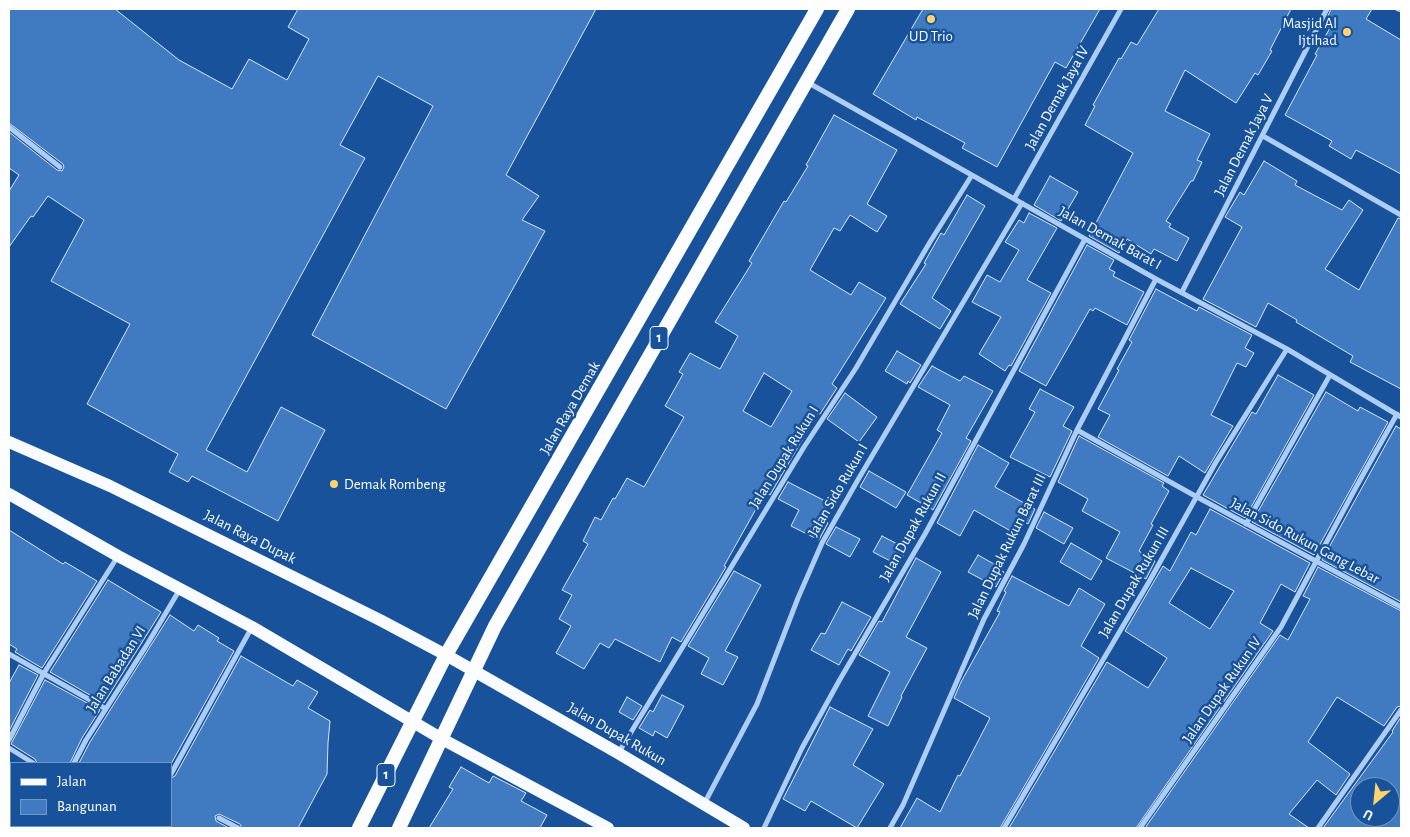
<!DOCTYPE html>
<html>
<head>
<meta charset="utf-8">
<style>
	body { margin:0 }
	#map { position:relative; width:1410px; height:837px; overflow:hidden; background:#18529a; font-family:"Alegreya Sans",sans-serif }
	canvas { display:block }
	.frame { position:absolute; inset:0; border:10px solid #fff; pointer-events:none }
	.legend { position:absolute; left:10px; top:762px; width:162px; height:65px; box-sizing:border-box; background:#18529a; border:1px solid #7497c2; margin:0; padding:6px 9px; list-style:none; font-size:15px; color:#fff }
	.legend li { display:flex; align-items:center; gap:10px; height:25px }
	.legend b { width:25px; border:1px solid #7497c2 }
	.north { position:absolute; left:1350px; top:777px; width:50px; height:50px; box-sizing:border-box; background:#18529a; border:1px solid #7497c2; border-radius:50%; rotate:208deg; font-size:14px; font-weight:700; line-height:20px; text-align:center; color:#fff }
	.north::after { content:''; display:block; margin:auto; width:18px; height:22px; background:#ffd36e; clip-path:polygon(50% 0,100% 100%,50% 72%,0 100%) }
</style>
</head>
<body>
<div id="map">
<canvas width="1410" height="837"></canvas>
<div class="frame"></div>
<ul class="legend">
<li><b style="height:6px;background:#f8fbff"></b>Jalan</li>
<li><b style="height:14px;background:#407bc1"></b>Bangunan</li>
</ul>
<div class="north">U</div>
</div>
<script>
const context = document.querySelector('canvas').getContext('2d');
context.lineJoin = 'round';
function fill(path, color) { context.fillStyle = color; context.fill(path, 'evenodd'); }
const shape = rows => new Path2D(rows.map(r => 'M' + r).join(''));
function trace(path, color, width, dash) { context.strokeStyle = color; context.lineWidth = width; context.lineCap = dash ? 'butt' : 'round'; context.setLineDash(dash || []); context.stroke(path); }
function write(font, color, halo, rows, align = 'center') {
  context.font = font + ' "Alegreya Sans",sans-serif'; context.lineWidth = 5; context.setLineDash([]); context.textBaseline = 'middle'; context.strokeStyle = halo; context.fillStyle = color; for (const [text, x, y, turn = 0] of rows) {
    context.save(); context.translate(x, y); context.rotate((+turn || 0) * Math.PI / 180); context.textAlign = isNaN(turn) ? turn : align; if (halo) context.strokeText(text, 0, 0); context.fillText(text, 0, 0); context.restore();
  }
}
const building = shape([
	[9,9,115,9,179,60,232,89,249,59,287,80,309,39,288,27,298,9,596,9,506,175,539,196,522,220,545,231,446,409,312,335,433,106,378,76,340,145,365,158,206,450,247,472,281,407,325,430,278,521,192,476,188,482,169,472,178,454,87,404,130,324,51,281,84,220,48,196,33,217,31,216,9,247,9,191,19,175,9,168,9,132,57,170,62,171,64,167,63,164,9,123,9,9],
	[923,9,1100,9,1066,68,1055,62,997,167,962,148,965,143,917,117,916,120,873,94,923,9],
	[1159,9,1291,9,1270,50,1272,51,1258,75,1255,73,1236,103,1185,70,1165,111,1210,134,1197,160,1202,162,1193,181,1191,181,1166,221,1171,224,1169,227,1189,238,1177,261,1154,249,1151,254,1127,239,1119,253,1089,236,1133,153,1085,125,1095,106,1093,105,1119,58,1121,59,1131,42,1137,45,1159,9],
	[1331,9,1372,9,1366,19,1401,40,1401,174,1356,150,1351,159,1329,146,1332,141,1285,115,1317,55,1315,54,1330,28,1324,25,1331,9],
	[834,115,897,150,867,204,887,216,877,232,850,215,840,231,834,228,810,270,851,295,859,282,886,298,832,384,837,388,820,414,818,413,770,495,765,493,724,566,726,567,681,642,672,637,660,662,615,639,609,648,600,643,584,669,556,653,571,626,559,619,572,595,562,590,588,544,583,541,595,517,601,520,613,498,615,499,627,478,644,487,684,417,665,406,683,374,679,372,690,353,720,369,738,336,715,322,752,263,749,261,774,218,784,201,786,202,808,166,806,165,834,115],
	[764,373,792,391,771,427,743,411,764,373],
	[1264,161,1297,181,1295,185,1342,210,1349,200,1363,210,1325,269,1359,290,1398,218,1401,219,1401,389,1350,362,1353,356,1296,322,1297,320,1268,303,1256,327,1203,299,1242,227,1225,217,1240,192,1244,195,1264,161],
	[1050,176,1078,192,1061,221,1034,205,1050,176],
	[967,195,985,206,932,298,951,311,940,329,900,304,926,264,924,263,941,233,944,235,967,195],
	[1029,213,1057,228,1027,280,1051,293,1011,366,1009,365,1005,371,979,354,1001,317,972,302,987,275,1000,282,1019,250,1005,242,1019,220,1024,223,1029,213],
	[1087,245,1114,260,1109,269,1115,272,1113,276,1144,292,1127,325,1095,308,1093,311,1090,309,1046,386,1019,371,1087,245],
	[1156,289,1197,311,1199,307,1252,335,1245,348,1254,353,1246,367,1237,363,1211,415,1233,426,1205,473,1179,456,1168,476,1098,437,1110,415,1098,409,1119,370,1117,369,1132,342,1129,340,1156,289],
	[897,351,921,365,910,383,908,381,907,384,885,371,897,351],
	[932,366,960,381,964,376,993,391,966,438,971,441,933,510,907,495,942,433,937,430,950,405,918,387,932,366],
	[1278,375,1314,395,1245,518,1203,495,1252,412,1256,414,1278,375],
	[1040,389,1074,407,1063,426,1072,431,1050,477,1010,457,1035,412,1029,409,1040,389],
	[1326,392,1358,411,1360,407,1388,422,1314,555,1252,522,1326,392],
	[845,393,877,417,859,442,827,419,845,393],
	[1396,426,1401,429,1401,602,1322,560,1396,426],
	[1079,436,1164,483,1162,486,1169,491,1151,524,1153,525,1139,551,1155,561,1146,579,1106,558,1120,532,1082,511,1088,499,1058,482,1079,436],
	[978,445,1009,463,995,487,1035,509,1028,524,1021,520,1014,533,974,510,960,536,937,523,978,445],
	[869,471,906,492,896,508,860,487,869,471],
	[788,482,829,503,821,519,828,523,819,540,791,526,799,510,778,499,788,482],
	[1210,509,1310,563,1295,592,1281,584,1260,623,1273,631,1136,828,1009,828,1107,662,1148,688,1167,658,1125,631,1163,566,1170,571,1191,532,1196,535,1210,509],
	[1191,568,1234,591,1210,629,1169,603,1191,568],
	[1044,512,1073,528,1064,544,1036,528,1044,512],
	[836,527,860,539,850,557,826,544,836,527],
	[9,530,63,564,65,562,97,581,42,668,15,652,17,649,9,644,9,530],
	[882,536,907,549,898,565,873,552,882,536],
	[1071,543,1102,561,1091,580,1060,562,1071,543],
	[978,555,1001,568,1000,570,1004,572,996,587,968,572,978,555],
	[916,558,941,572,906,637,927,648,901,696,902,697,888,726,868,716,890,672,859,655,879,621,882,622,916,558],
	[1318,567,1401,611,1401,706,1397,707,1384,726,1337,697,1308,742,1350,774,1336,795,1317,780,1289,814,1309,828,1145,828,1280,635,1288,640,1310,599,1303,596,1318,567],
	[734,571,761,585,725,651,738,657,723,685,701,674,709,658,688,646,734,571],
	[1012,576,1069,606,1079,588,1105,604,1081,646,1099,658,1000,828,900,828,917,798,940,812,958,775,960,776,990,718,954,698,961,682,1000,612,997,611,1006,592,1004,591,1012,576],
	[108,580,161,612,104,703,50,672,108,580],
	[842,602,871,617,851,651,848,649,839,665,811,650,821,633,825,634,842,602],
	[170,615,194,631,198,625,219,638,217,641,234,651,171,764,79,763,90,742,170,615],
	[241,656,293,686,297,680,318,692,308,708,330,721,328,743,327,774,298,828,242,828,240,824,219,814,215,816,216,821,229,828,171,828,171,778,175,776,241,656],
	[19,665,38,675,9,731,9,683,19,665],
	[45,680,100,710,82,738,70,763,37,763,35,759,11,744,45,680],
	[662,695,684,706,667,738,655,731,653,736,639,728,650,710,653,712,662,695],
	[627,697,642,706,633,720,619,712,627,697],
	[830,707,873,729,853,765,884,784,857,828,811,801,805,811,783,799,830,707],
	[1401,717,1401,828,1323,828,1393,732,1392,731,1401,717],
	[1360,787,1390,787,1390,817,1360,817,1360,787],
	[461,767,489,783,493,776,526,793,521,801,547,815,540,828,429,828,453,789,449,787,461,767]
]);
const minor = shape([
	[1398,9,1401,10],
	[807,82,1156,279,1287,349,1401,417],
	[9,127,60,167],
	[1263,136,1401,215],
	[1014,199,1121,9],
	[1182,292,1327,9],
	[1077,430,1197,497,1401,607],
	[1246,524,1330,375],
	[9,654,106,709],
	[9,740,44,673,118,556],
	[9,748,33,763],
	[619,752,804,447,856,368,930,242,972,175],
	[74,763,86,740,148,643,180,589],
	[171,774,252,627],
	[9,777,11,778],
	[704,804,757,704,798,598,822,543,859,478,1022,203],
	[219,818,238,828],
	[40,828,41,826],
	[142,828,143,826],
	[764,828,802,748,839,681,925,534,1085,239],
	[890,828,903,805,984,619,1024,544,1077,430,1156,279],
	[1004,828,1150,580,1216,462,1287,349],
	[1140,828,1281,627,1355,489,1397,414],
	[1318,828,1401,710]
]);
const primary = shape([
	[9,442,110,486,380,620,446,655,618,753,744,828],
	[9,494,118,556,252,627,442,739,608,828]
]);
const trunk = shape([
	[359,828,446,655,817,9],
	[399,828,495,626,848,9]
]);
const markers = [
	[931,19,5,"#ffd36e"],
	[1347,32,5,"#ffd36e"],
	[334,484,5,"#ffd36e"]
];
const shields = [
	[659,338,18],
	[386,775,18]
];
const shieldNames = [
	["1",659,338],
	["1",386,775]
];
const poiNames = [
	["Masjid Al",1337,23],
	["Ijtihad",1337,40],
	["UD Trio",931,36,"center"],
	["Demak Rombeng",344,484,"left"]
];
const streetNames = [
	["Jalan Demak Jaya IV",1057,98,-61],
	["Jalan Demak Jaya V",1244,145,-63],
	["Jalan Demak Barat I",1110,238,29],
	["Jalan Raya Demak",570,408,-60],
	["Jalan Dupak Rukun I",784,457,-58],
	["Jalan Sido Rukun I",838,490,-60],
	["Jalan Dupak Rukun II",913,527,-61],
	["Jalan Raya Dupak",250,537,27],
	["Jalan Sido Rukun Gang Lebar",1305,541,28],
	["Jalan Dupak Rukun Barat III",1007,546,-64],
	["Jalan Dupak Rukun III",1134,582,-60],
	["Jalan Babadan VI",116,669,-58],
	["Jalan Dupak Rukun IV",1222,690,-55],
	["Jalan Dupak Rukun",617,734,30]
];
fill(building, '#407bc1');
trace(building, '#d5e7fc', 1);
trace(minor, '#adcdf2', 5);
trace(primary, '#f8fbff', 12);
trace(trunk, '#fcfdff', 14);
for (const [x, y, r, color] of markers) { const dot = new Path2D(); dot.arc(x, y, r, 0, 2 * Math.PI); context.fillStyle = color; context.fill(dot); trace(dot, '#18529a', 2); }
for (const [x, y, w] of shields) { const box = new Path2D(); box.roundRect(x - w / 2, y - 11.5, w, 23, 4); context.fillStyle = '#18529a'; context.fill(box); trace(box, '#fff', 1); }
write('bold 14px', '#fff', null, shieldNames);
write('15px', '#fff', '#18529a', poiNames, 'right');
write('15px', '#fff', '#18529a', streetNames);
</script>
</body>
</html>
